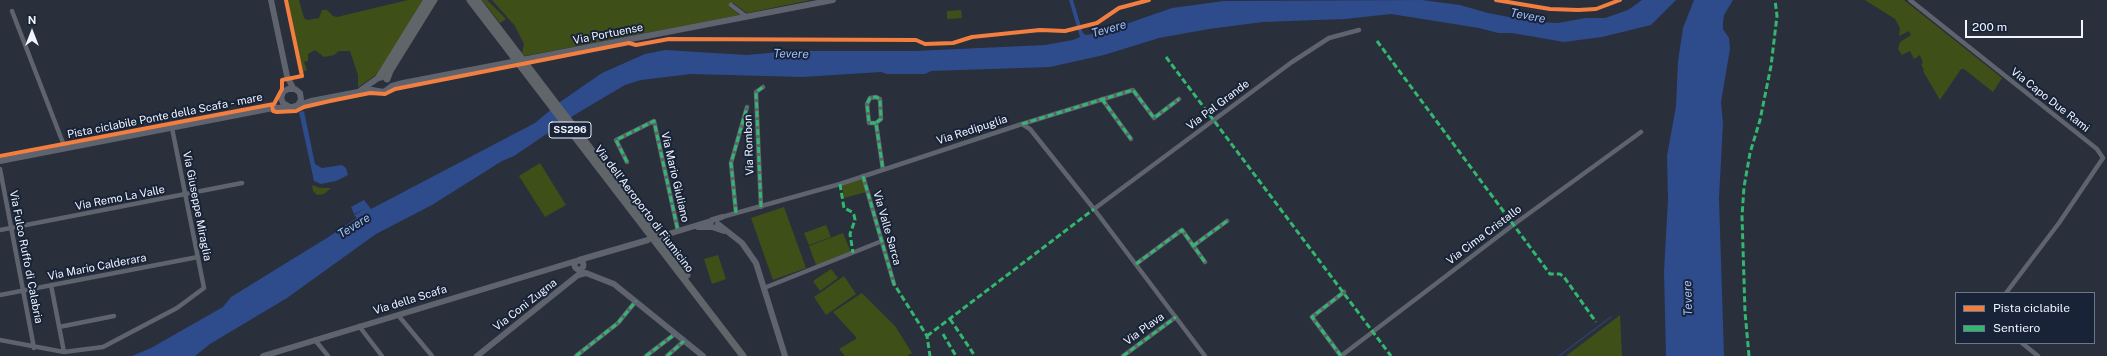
<!DOCTYPE html>
<html>
<head>
<meta charset="utf-8">
<style>
	body { margin:0 }
	#map { position:relative; width:2107px; height:356px; overflow:hidden; background:#292f3b; font-family:"Public Sans",sans-serif }
	canvas { display:block }
	.legend { position:absolute; left:1955px; top:292px; width:140px; height:52px; box-sizing:border-box; background:#182338; border:1px solid #6e7787; margin:0; padding:5px 7px; list-style:none; font-size:12px; color:#eff4fd }
	.legend li { display:flex; align-items:center; gap:8px; height:20px }
	.legend b { width:20px; border:1px solid #6e7787 }
	.north { position:absolute; left:12px; top:12px; width:40px; height:40px; -webkit-text-stroke:3px #182338; paint-order:stroke; rotate:0deg; font-size:11px; font-weight:700; line-height:16px; text-align:center; color:#eff4fd }
	.north::after { content:''; display:block; margin:auto; width:14px; height:18px; background:#eff4fd; clip-path:polygon(50% 0,100% 100%,50% 72%,0 100%) }
	.scale { position:absolute; left:1965px; top:20px; width:118px; height:18px; box-sizing:border-box; border:2px solid #eff4fd; border-top:0; padding-left:5px; font-size:12px; line-height:14px; white-space:nowrap; color:#eff4fd; -webkit-text-stroke:3px #182338; paint-order:stroke }
</style>
</head>
<body>
<div id="map">
<canvas width="2107" height="356"></canvas>
<ul class="legend">
<li><b style="height:5px;background:#f27e40"></b>Pista ciclabile</li>
<li><b style="height:5px;background:#33b770"></b>Sentiero</li>
</ul>
<div class="north">N</div>
<div class="scale">200 m</div>
</div>
<script>
const context = document.querySelector('canvas').getContext('2d');
context.lineJoin = 'round';
function fill(path, color) { context.fillStyle = color; context.fill(path, 'evenodd'); }
const shape = rows => new Path2D(rows.map(r => 'M' + r).join(''));
function trace(path, color, width, dash) { context.strokeStyle = color; context.lineWidth = width; context.lineCap = dash ? 'butt' : 'round'; context.setLineDash(dash || []); context.stroke(path); }
function write(font, color, halo, rows, align = 'center') {
  context.font = font + ' "Public Sans",sans-serif'; context.lineWidth = 4; context.setLineDash([]); context.textBaseline = 'middle'; context.strokeStyle = halo; context.fillStyle = color; for (const [text, x, y, turn = 0] of rows) {
    context.save(); context.translate(x, y); context.rotate((+turn || 0) * Math.PI / 180); context.textAlign = isNaN(turn) ? turn : align; if (halo) context.strokeText(text, 0, 0); context.fillText(text, 0, 0); context.restore();
  }
}
const green = shape([
	[288,0,299,0,304,18,307,20,319,18,322,10,327,10,333,16,337,17,408,0,425,0,376,75,358,87,358,75,350,51,339,51,334,55,324,57,315,50,308,54,308,61,304,62,307,70,303,72],
	[482,0,487,0,506,19,500,23],
	[492,0,811,0,747,13,733,3,729,7,740,15,525,56,522,53,524,44,515,26],
	[1865,0,1904,0,2002,78,1993,92,1964,69,1961,69,1940,100,1923,71,1924,70,1921,64,1923,63,1920,55,1914,59,1910,51,1902,55,1898,49,1900,42,1911,35,1909,31,1899,36,1900,28,1895,19],
	[961,10,962,18,947,19,947,11],
	[540,163,566,205,545,217,519,176],
	[863,179,866,192,844,198,842,185],
	[312,185,320,188,331,188,324,194,317,195,313,191],
	[784,207,806,268,773,280,751,218],
	[826,225,831,237,809,245,804,233],
	[843,233,851,252,816,265,809,246],
	[718,255,726,279,712,284,704,259],
	[831,269,838,278,820,291,813,281],
	[844,276,856,294,826,315,814,297],
	[862,293,895,326,912,353,907,356,845,356,839,349,856,339,856,337,833,312],
	[1620,315,1622,356,1566,356]
]);
const water = shape([
	[1069,0,1073,0,1083,33,1086,35,1100,33,1172,8,1224,1,1422,0,1460,5,1488,13,1535,22,1558,23,1585,18,1605,18,1628,10,1642,0,1676,0,1651,25,1602,37,1564,42,1512,33,1498,33,1479,28,1391,14,1345,19,1263,22,1209,29,1159,38,1104,55,1050,67,931,71,925,74,887,74,881,72,803,77,691,74,641,80,625,85,576,114,514,156,502,161,432,205,376,234,287,298,210,344,195,356,132,356,151,348,223,307,231,297,330,236,357,218,354,215,366,208,354,214,351,207,364,200,371,209,535,123,560,102,602,73,645,54,665,50,747,55,790,51,914,51,1045,45,1073,40,1080,37],
	[1694,0,1733,0,1724,15,1723,23,1723,29,1729,38,1730,49,1721,102,1723,124,1719,198,1724,356,1666,356,1664,271,1668,200,1667,156,1676,106,1678,61,1683,28],
	[304,111,315,164,322,168,342,165,346,168,348,175,336,181,321,184,314,181,299,112]
]);
const stream = shape([
	[1559,356,1611,317]
]);
const minor = shape([
	[1910,0,2097,149,2103,158,2059,223,2006,293],
	[731,5,747,17],
	[12,11,65,148],
	[1102,99,1131,139],
	[876,123,869,123,867,104,870,98,876,97,880,99,881,119,876,123,883,170],
	[1022,124,1133,90,1154,118,1179,99],
	[627,162,616,140,654,121,678,231],
	[0,169,34,348],
	[863,176,894,284],
	[761,207,756,92,763,87],
	[1094,209,1292,62,1329,38,1359,30],
	[736,213,731,163,747,107],
	[722,217,840,184,1022,124,1030,129,1094,209,1205,356],
	[0,230,242,183],
	[1193,246,1227,221],
	[1136,264,1182,230,1205,262],
	[51,285,64,352],
	[764,288,882,241],
	[0,295,198,257],
	[398,315,432,356],
	[359,326,382,356],
	[59,327,114,316],
	[0,340,64,352,103,347,177,308,204,288,172,128],
	[315,340,328,356],
	[2022,343,2038,356],
	[576,356,618,323,636,301],
	[646,356,675,334],
	[667,356,684,341],
	[1123,356,1176,317],
	[1341,356,1513,225,1641,132],
	[1341,356,1312,317,1344,292]
]);
const tertiary = shape([
	[271,0,287,76,293,88],
	[361,90,378,78,383,77],
	[290,107,283,103,281,98,283,92,288,89,295,89,300,93,301,100,298,105],
	[0,161,273,108,292,107,311,101,358,92,372,90,384,92,392,86,403,83,833,0],
	[710,224,712,220,722,217],
	[718,224,742,243,756,263,785,356],
	[698,227,712,227,724,231],
	[662,236,711,221],
	[579,260,648,240],
	'574.5 265a4.5 4.5 0 1 1 9 0a4.5 4.5 0 1 1-9 0Z',
	[263,356,576,261],
	[477,356,578,275,586,273,614,284,703,356]
]);
const primary = shape([
	[470,0,743,356],
	[477,0,687,275],
	[379,77,427,0],
	[387,79,390,71,434,0]
]);
const quiet = shape([
	[1377,41,1550,274,1560,274,1564,277,1596,322],
	[1166,57,1391,356],
	[1102,99,1131,139],
	[876,123,869,123,867,104,870,98,876,97,880,99,881,119,876,123,883,170],
	[1022,124,1133,90,1154,118,1179,99],
	[627,162,616,140,654,121,678,231],
	[863,176,894,284,927,336,930,356],
	[840,184,844,208,852,212,854,215,855,220,850,234,853,253],
	[761,207,756,92,763,87],
	[736,213,731,163,747,107],
	[1193,246,1227,221],
	[1136,264,1182,230,1205,262],
	[950,319,975,356],
	[943,334,956,356],
	[927,336,1094,209],
	[576,356,618,323,636,301],
	[646,356,675,334],
	[667,356,684,341],
	[1123,356,1176,317],
	[1341,356,1312,317,1344,292],
	[1749,356,1745,312,1742,216,1744,187,1750,153,1760,120,1771,66,1777,16,1775,0]
]);
const cycleway = shape([
	[1496,0,1550,9,1578,10,1596,9,1620,0],
	[272,105,273,111,277,112,296,111,304,107,330,101,370,93,385,94,395,89,629,43,636,45,669,39,916,40,925,44,953,43,972,37,1040,30,1065,31,1097,23,1119,8,1149,0],
	[0,156,274,104,282,89,282,80,302,76,286,0]
]);
const shields = [
	[570,130,42]
];
const shieldNames = [
	["SS296",570,130]
];
const streetNames = [
	["Via Portuense",608,34,-11],
	["Via Capo Due Rami",2050,100,38],
	["Via Pal Grande",1218,105,-37],
	["Pista ciclabile Ponte della Scafa - mare",165,116,-11],
	["Via Redipuglia",972,130,-18],
	["Via Rombon",749,145,-92],
	["Via Mario Giuliano",675,177,77],
	["Via Remo La Valle",120,198,-11],
	["Via Giuseppe Miraglia",197,206,79],
	["Via dell'Aeroporto di Fiumicino",644,209,53],
	["Via Valle Sarca",887,228,74],
	["Via Cima Cristallo",1484,235,-37],
	["Via Fulco Ruffo di Calabria",26,257,79],
	["Via Mario Calderara",97,267,-11],
	["Via della Scafa",410,300,-17],
	["Via Coni Zugna",525,305,-38],
	["Via Plava",1144,329,-36]
];
const waterNames = [
	["Tevere",1528,16,11],
	["Tevere",1109,29,-16],
	["Tevere",791,54,1],
	["Tevere",354,226,-32],
	["Tevere",1688,298,-92]
];
fill(green, '#3e5018');
fill(water, '#2e4b8c');
trace(stream, '#2e4b8c', 1);
trace(minor, '#5e636d', 4.5);
trace(tertiary, '#5e636d', 6);
trace(primary, '#5f6568', 7);
trace(quiet, '#33b770', 3, [6, 3]);
trace(cycleway, '#f27e40', 4);
for (const [x, y, w] of shields) { const box = new Path2D(); box.roundRect(x - w / 2, y - 8, w, 16, 3); context.fillStyle = '#182338'; context.fill(box); trace(box, '#eff4fd', 1); }
write('bold 10px', '#eff4fd', null, shieldNames);
write('11px', '#eff4fd', '#182338', streetNames);
write('italic 12px', '#a1bffa', '#182338', waterNames);
</script>
</body>
</html>
